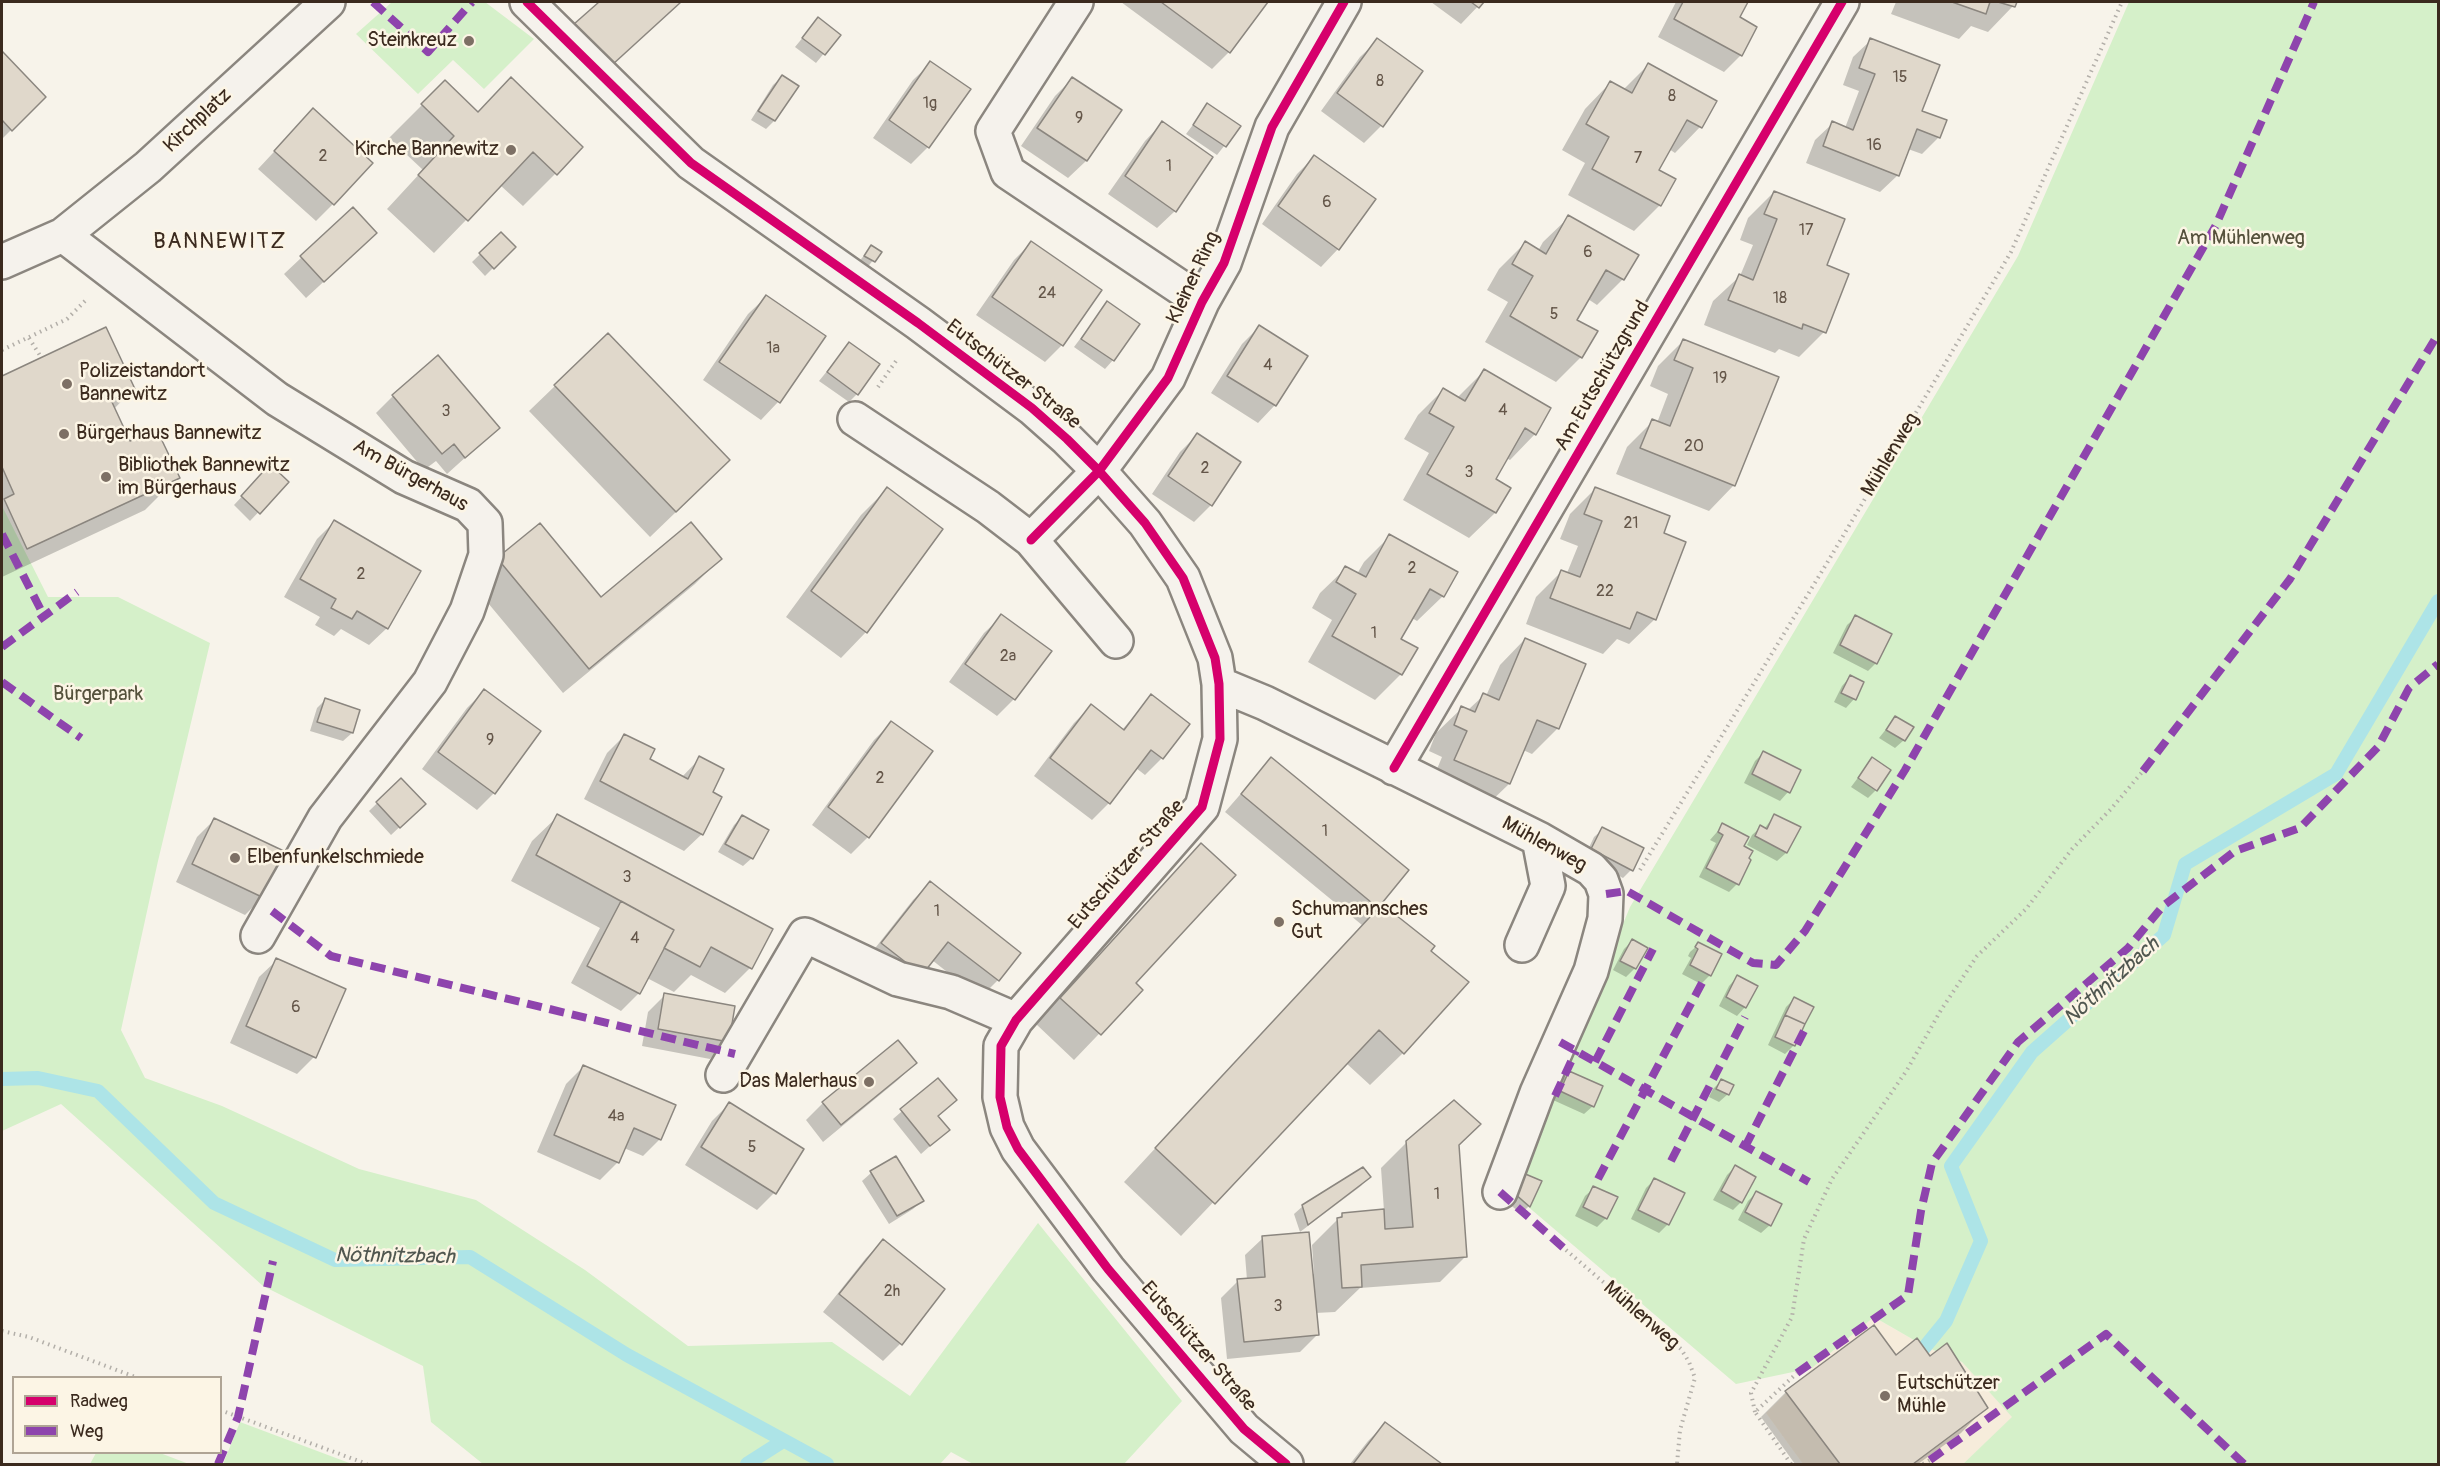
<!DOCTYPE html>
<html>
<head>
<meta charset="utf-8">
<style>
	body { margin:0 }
	#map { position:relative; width:2440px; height:1466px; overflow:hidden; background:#f7f3ea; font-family:Pangolin,sans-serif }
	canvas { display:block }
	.frame { position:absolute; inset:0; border:3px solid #3b2a1e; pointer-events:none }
	.legend { position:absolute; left:12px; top:1376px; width:210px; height:78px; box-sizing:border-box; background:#fcf5e5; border:2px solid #afa495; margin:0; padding:8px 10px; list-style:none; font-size:18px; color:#3b2a1e }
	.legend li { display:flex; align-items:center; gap:12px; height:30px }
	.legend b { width:30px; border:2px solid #afa495 }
</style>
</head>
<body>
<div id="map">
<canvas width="2440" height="1466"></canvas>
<div class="frame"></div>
<ul class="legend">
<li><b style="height:8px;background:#d6006c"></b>Radweg</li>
<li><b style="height:8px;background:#8e44ad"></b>Weg</li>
</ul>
</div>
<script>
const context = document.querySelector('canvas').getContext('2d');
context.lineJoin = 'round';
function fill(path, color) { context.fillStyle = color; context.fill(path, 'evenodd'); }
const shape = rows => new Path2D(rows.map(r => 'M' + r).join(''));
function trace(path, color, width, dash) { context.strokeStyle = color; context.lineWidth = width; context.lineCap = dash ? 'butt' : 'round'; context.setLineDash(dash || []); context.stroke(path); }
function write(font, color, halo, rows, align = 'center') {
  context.font = font + ' Pangolin,sans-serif'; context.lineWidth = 5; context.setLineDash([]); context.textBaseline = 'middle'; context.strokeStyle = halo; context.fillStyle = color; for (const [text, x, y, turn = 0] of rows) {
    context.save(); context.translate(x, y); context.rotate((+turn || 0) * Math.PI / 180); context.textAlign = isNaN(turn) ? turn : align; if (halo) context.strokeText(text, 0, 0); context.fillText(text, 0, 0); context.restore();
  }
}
const built = shape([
	[1874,1317,1926,1347,1962,1362,2013,1417,1963,1464,1803,1464,1766,1413,1812,1368]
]);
const green = shape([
	[392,2,485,2,534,39,484,89,453,60,418,94,356,34],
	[2129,2,2438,2,2438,1464,1963,1464,2012,1417,1962,1362,1926,1347,1874,1317,1812,1368,1736,1384,1512,1193,1630,907,2018,256],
	[2,506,48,597,118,597,210,643,158,861,121,1030,145,1078,222,1106,359,1169,476,1200,585,1270,688,1346,832,1342,910,1396,1038,1223,1182,1401,1124,1464,973,1464,951,1452,940,1464,483,1464,431,1422,423,1366,263,1286,61,1104,2,1131],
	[240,1422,352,1464,223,1464],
	[96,1453,160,1453,189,1464,90,1464]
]);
const shadow = shape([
	[601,2,679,2,662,18,558,43],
	[1121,2,1266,2,1229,52,1212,69],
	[1431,2,1482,2,1461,24],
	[1676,2,1746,2,1738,18,1741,55,1724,72,1658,37],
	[1896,2,2015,2,2013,6,1988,32,1971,26,1959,39,1891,14],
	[818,19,839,35,816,63,795,47],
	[1378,40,1421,71,1381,126,1364,143,1321,111,1360,57],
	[1871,40,1939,137,1922,154,1908,149,1898,175,1880,192,1806,163,1815,140,1833,123,1845,128,1859,91,1843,85,1853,57],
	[2,53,44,97,2,139],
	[931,63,928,147,911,164,873,138,913,80],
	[1648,65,1700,127,1675,153,1669,149,1657,171,1674,180,1659,206,1634,231,1568,195,1585,163,1562,150,1585,109,1610,83,1623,90],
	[782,77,797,86,774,121,766,129,751,120,773,85],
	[1072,79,1120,111,1086,161,1068,178,1021,146,1055,96],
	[445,82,477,113,581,148,523,206,500,185,434,253,387,209,423,170,389,138],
	[1208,105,1239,127,1217,155,1186,134],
	[313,110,333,204,316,221,258,169],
	[1162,123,1175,211,1157,228,1108,194,1145,141],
	[1314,157,1374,200,1338,249,1321,267,1262,224,1297,174],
	[1774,192,1825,266,1824,332,1799,357,1779,349,1775,353,1704,325,1713,301,1740,276,1753,245,1740,240,1748,218],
	[353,209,358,250,306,298,284,274],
	[1569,217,1623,279,1597,305,1588,299,1575,320,1581,357,1556,382,1485,342,1508,302,1487,290,1499,269,1525,243,1538,251,1543,242],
	[501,234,514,247,485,276,472,262],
	[1031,243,1062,345,1045,362,976,315,1014,260],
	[871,247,880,252,865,270,857,264],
	[766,297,824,337,778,402,761,420,703,380,748,314],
	[1107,303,1113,360,1105,369,1074,347],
	[1259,327,1275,405,1258,423,1211,393,1242,344],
	[105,329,133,389,114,409,129,443,178,477,145,510,2,577,2,378],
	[608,335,703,486,650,537,529,411],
	[1683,341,1777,378,1734,485,1709,511,1616,474,1627,447,1653,421,1657,423,1668,394,1650,386,1658,366],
	[849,344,857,394,849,402,819,381],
	[1484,371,1535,434,1510,460,1506,458,1494,479,1509,488,1495,513,1469,538,1403,500,1429,453,1404,439,1418,415,1443,390,1457,398],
	[393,396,498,428,447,474,436,461,424,470,376,413],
	[1197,435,1211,505,1194,522,1152,494,1180,452],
	[262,475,287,482,250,521,234,505],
	[887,489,941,530,866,632,841,658,786,617,861,515],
	[1595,489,1662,534,1655,619,1629,644,1617,639,1603,654,1526,624,1536,597,1562,571,1567,573,1578,546,1560,539,1570,514],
	[334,522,419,571,387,628,369,645,341,629,334,636,315,625,320,617,284,597,317,539],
	[540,525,601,599,720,559,695,584,563,693,473,585],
	[1390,536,1443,596,1417,621,1412,618,1399,640,1415,648,1401,674,1375,700,1308,662,1332,620,1312,608,1320,593,1346,568,1357,574,1364,562],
	[1002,616,1014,699,997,716,949,682,984,633],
	[1856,617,1876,663,1868,671,1833,653,1847,625],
	[1525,639,1558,728,1532,754,1523,750,1509,784,1483,809,1430,786,1442,757,1429,751,1436,733,1462,708,1468,710,1484,695,1486,696,1500,665],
	[1850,677,1862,683,1854,699,1846,708,1834,702,1842,686],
	[484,691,494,793,477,810,422,769,467,708],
	[1151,696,1162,758,1145,775,1136,768,1109,803,1092,820,1034,776,1074,723,1091,706,1122,730],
	[325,700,358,711,352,733,343,741,310,731,317,708],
	[1895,718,1904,740,1895,748,1879,738],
	[891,723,868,837,851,854,812,825,874,740],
	[624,736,648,760,681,778,700,758,711,793,702,834,684,851,584,799,607,753],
	[1763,753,1799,771,1788,792,1780,801,1744,783,1755,761],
	[1271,759,1380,904,1433,946,1429,952,1403,1053,1370,1085,1346,1063,1181,1236,1124,1182,1362,925,1225,812],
	[1872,759,1876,790,1868,798,1851,787],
	[401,780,424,804,391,835,369,811],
	[1775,815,1798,828,1786,853,1777,861,1747,845,1752,835,1761,827,1764,829],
	[558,816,750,968,725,993,691,975,674,992,647,978,638,994,621,1011,571,983,600,928,511,881,532,841],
	[742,817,752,858,743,866,718,852,734,825],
	[214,820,263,897,245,915,176,882,197,837],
	[1723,825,1742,846,1737,884,1729,892,1699,877,1716,843,1710,840],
	[1603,829,1631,870,1623,878,1584,858,1594,837],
	[1201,845,1134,983,1141,990,1074,1060,1036,1024],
	[930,883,1019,953,998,980,980,998,932,960,921,974,865,961,913,900],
	[1632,941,1635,968,1626,977,1613,970,1624,949],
	[1699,944,1720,955,1710,975,1701,984,1682,974,1691,958,1688,956,1690,952],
	[277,960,314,1057,297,1074,230,1043,259,977],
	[1737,977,1745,1007,1737,1016,1719,1006,1729,986],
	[665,995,727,1041,710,1059,642,1046,648,1012],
	[1794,999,1794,1045,1785,1054,1768,1045,1786,1007],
	[915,1063,898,1080,823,1142,806,1120,823,1103],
	[583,1067,660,1139,643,1156,624,1148,618,1162,600,1180,537,1152,566,1084],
	[1569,1073,1593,1106,1584,1114,1553,1100,1561,1081],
	[938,1080,955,1100,937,1116,948,1130,921,1154,893,1119],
	[1721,1081,1728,1094,1719,1102,1709,1097,1713,1089],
	[729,1104,802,1149,774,1193,757,1210,685,1165,712,1121],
	[1407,1142,1457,1146,1465,1257,1440,1282,1360,1288,1335,1312,1315,1313,1317,1335,1300,1352,1227,1359,1221,1298,1238,1281,1247,1280,1245,1255,1263,1238,1311,1274,1314,1274,1312,1245,1343,1214,1384,1211,1381,1168],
	[896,1158,922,1201,913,1209,889,1224,862,1181,871,1173],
	[1735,1167,1741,1202,1733,1210,1713,1200,1727,1175],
	[1369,1177,1361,1186,1300,1232,1294,1214,1303,1206],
	[1654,1180,1668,1224,1659,1233,1631,1219,1646,1188],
	[1515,1183,1529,1206,1521,1214,1506,1201],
	[1594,1188,1616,1198,1606,1218,1597,1227,1575,1216,1585,1196],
	[1756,1193,1770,1225,1761,1233,1738,1220,1748,1201],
	[883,1241,900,1344,883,1361,823,1312,866,1258],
	[1895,1357,1929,1358,1986,1407,1961,1433,1918,1464,1795,1464,1761,1417,1786,1392],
	[1385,1424,1439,1464,1350,1464,1368,1441]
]);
const stream = shape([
	[2,1079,38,1078,98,1091,214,1203,335,1260,470,1257,627,1355,827,1464],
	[1924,1348,1946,1321,1981,1241,1951,1166,2032,1052,2164,935,2185,864,2336,774,2438,601],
	[747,1464,783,1441]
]);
const building = shape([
	[599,2,681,2,612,65,574,24,599,2],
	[1161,2,1268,2,1230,53,1161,2],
	[1471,2,1484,2,1479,8,1471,2],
	[1683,2,1748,2,1740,17,1757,27,1742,56,1674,19,1683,2],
	[1952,2,1990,2,1986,14,1952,2],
	[1998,2,2017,2,2015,7,1998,2],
	[818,17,841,35,825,55,802,38,818,17],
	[1377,38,1423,71,1383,127,1337,93,1377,38],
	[1870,38,1940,65,1922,111,1947,120,1940,138,1917,129,1899,176,1823,146,1832,121,1853,130,1875,74,1859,68,1870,38],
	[2,51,46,97,12,131,2,120,2,51],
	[930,61,971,89,929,148,889,120,930,61],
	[1648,63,1717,101,1702,128,1687,120,1659,170,1676,179,1661,206,1592,169,1609,137,1586,124,1610,81,1632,93,1648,63],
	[782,75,799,86,775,121,758,111,782,75],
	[511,77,583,147,557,175,533,152,468,221,418,175,454,136,421,104,445,80,478,112,511,77],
	[1072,77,1122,110,1087,161,1037,128,1072,77],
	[1207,103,1241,126,1226,147,1193,125,1207,103],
	[313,108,373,163,334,205,274,151,313,108],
	[1162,121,1213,157,1176,212,1125,176,1162,121],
	[1314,155,1376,199,1339,250,1278,206,1314,155],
	[1774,191,1845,219,1827,265,1849,274,1826,333,1803,324,1802,329,1728,300,1739,274,1753,280,1777,219,1764,214,1774,191],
	[353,207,377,233,324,282,300,256,353,207],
	[1568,215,1639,255,1624,280,1606,270,1577,320,1598,331,1582,358,1510,316,1533,276,1512,264,1525,241,1546,254,1568,215],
	[501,232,516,247,494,269,479,253,501,232],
	[1031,241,1102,290,1063,346,992,297,1031,241],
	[871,245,882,252,875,262,864,256,871,245],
	[766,295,826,336,780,403,719,362,766,295],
	[1107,301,1140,324,1114,361,1081,339,1107,301],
	[1259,325,1308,356,1276,406,1227,376,1259,325],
	[106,327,135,389,111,400,130,441,156,428,180,478,27,549,4,499,14,494,2,467,2,376,106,327],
	[608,333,730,460,676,512,554,385,608,333],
	[1683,339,1779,377,1735,486,1640,448,1652,419,1670,426,1693,368,1674,360,1683,339],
	[849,342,880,364,858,395,827,372,849,342],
	[438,355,500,428,465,458,454,444,442,454,392,395,438,355],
	[1484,369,1551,408,1536,435,1525,428,1496,479,1511,488,1496,513,1427,474,1454,427,1429,413,1443,388,1465,401,1484,369],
	[1197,433,1241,462,1212,506,1168,476,1197,433],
	[270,464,289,482,260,514,241,496,270,464],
	[887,487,943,529,867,633,811,591,887,487],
	[1595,487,1670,516,1664,533,1686,542,1656,620,1637,612,1630,629,1550,598,1561,570,1580,577,1602,521,1584,514,1595,487],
	[334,520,421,571,388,629,357,611,352,619,331,608,336,599,300,579,334,520],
	[691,522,722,559,589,669,497,558,540,523,601,597,691,522],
	[1389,534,1458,572,1444,597,1430,589,1401,639,1418,648,1402,675,1332,636,1356,594,1336,582,1345,566,1366,577,1389,534],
	[1001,614,1052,651,1015,700,965,664,1001,614],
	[1855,615,1892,634,1877,664,1840,645,1855,615],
	[1525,638,1586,664,1559,729,1537,720,1510,784,1454,760,1467,731,1454,725,1461,706,1475,712,1483,693,1499,700,1525,638],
	[1850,675,1864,682,1856,700,1841,693,1850,675],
	[484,689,541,731,495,794,438,752,484,689],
	[1151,694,1190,724,1163,759,1151,750,1110,804,1050,758,1091,704,1124,730,1151,694],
	[325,698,360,710,353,733,317,722,325,698],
	[1895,716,1914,727,1905,741,1886,730,1895,716],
	[891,721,933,751,869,838,828,807,891,721],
	[624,734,655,749,650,759,688,779,699,756,724,769,713,792,722,797,703,835,600,781,624,734],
	[1763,751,1801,770,1790,793,1752,774,1763,751],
	[1271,757,1409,870,1378,908,1241,794,1271,757],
	[1872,757,1891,770,1877,791,1858,778,1872,757],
	[401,778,426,804,400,828,376,802,401,778],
	[557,814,773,929,752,969,711,947,700,967,664,948,674,930,536,855,557,814],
	[1774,814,1801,827,1787,853,1755,836,1760,825,1767,829,1774,814],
	[742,815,769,830,753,859,725,844,742,815],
	[214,818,286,852,264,898,192,864,214,818],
	[1722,823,1749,837,1744,846,1753,851,1749,858,1751,860,1739,885,1706,868,1723,835,1718,832,1722,823],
	[1602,827,1644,848,1633,871,1591,849,1602,827],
	[1201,843,1236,875,1136,983,1143,990,1101,1035,1060,998,1201,843],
	[930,881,1021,953,999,981,948,942,922,975,881,943,930,881],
	[621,901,674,930,640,994,587,966,621,901],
	[1382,904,1435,946,1431,951,1469,982,1404,1054,1379,1030,1215,1204,1155,1148,1382,904],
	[1632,939,1648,948,1636,969,1620,961,1632,939],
	[1698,942,1722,954,1711,976,1690,965,1698,949,1695,947,1698,942],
	[276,958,346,989,316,1058,246,1026,276,958],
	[1737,975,1758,986,1746,1008,1726,997,1737,975],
	[664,993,735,1006,729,1042,658,1029,664,993],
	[1794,997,1814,1007,1805,1024,1785,1015,1794,997],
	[1785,1015,1805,1024,1795,1046,1775,1037,1785,1015],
	[898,1040,917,1063,841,1125,822,1102,898,1040],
	[583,1065,676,1105,661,1140,634,1128,619,1163,554,1135,583,1065],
	[1569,1071,1603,1086,1594,1107,1560,1091,1569,1071],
	[938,1078,957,1100,938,1116,950,1130,930,1146,900,1109,938,1078],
	[1721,1079,1734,1085,1729,1095,1716,1089,1721,1079],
	[1454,1100,1481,1124,1459,1145,1467,1257,1361,1265,1362,1287,1342,1288,1337,1218,1342,1217,1342,1213,1384,1209,1385,1229,1413,1227,1406,1141,1454,1100],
	[729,1102,804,1149,776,1194,701,1147,729,1102],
	[896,1156,924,1201,897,1216,870,1171,896,1156],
	[1735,1165,1756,1177,1742,1203,1721,1191,1735,1165],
	[1363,1167,1371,1177,1308,1225,1302,1205,1363,1167],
	[1523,1173,1542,1181,1530,1207,1514,1193,1523,1173],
	[1654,1178,1685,1193,1669,1225,1638,1210,1654,1178],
	[1593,1186,1618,1197,1607,1219,1583,1207,1593,1186],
	[1756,1191,1782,1204,1771,1226,1745,1212,1756,1191],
	[1309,1232,1319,1335,1244,1342,1237,1279,1265,1277,1262,1236,1309,1232],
	[883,1239,945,1289,902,1345,839,1294,883,1239],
	[1874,1325,1896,1355,1917,1338,1930,1356,1947,1343,1988,1408,1913,1464,1840,1464,1785,1391,1874,1325],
	[1385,1422,1442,1464,1353,1464,1385,1422]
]);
const path = shape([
	[29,338,41,357],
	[2,350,67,319,85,301],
	[878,387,898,358],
	[1640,870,1827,563,2011,252,2122,2],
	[1566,1250,1681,1349,1689,1362,1695,1378,1680,1430,1677,1464],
	[2,1331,29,1337,138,1378],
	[220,1410,367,1464],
	[1755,1412,1751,1393,1792,1317,1804,1239,1832,1179,1907,1070,1941,1010,1977,956,2026,909,2072,849,2111,809,2143,771],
	[1791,1464,1755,1412,1797,1373],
	[1923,1464,1930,1460]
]);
const minor = shape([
	[527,2,691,163,918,323,1032,408,1067,439,1099,471,1145,523,1183,578,1215,658,1219,684,1220,739,1202,807,1016,1020,1001,1046,1000,1097,1007,1127,1018,1149,1108,1269,1244,1429,1286,1464],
	[1076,2,993,131,1008,172,1202,302],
	[63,235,277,399,404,477,468,505,485,523,486,555,467,611,430,682,325,818,258,936],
	[2,262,63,235,148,167,328,2],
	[855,419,988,507,1031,540,1116,641],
	[1031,540,1099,471,1168,378,1202,302,1224,263,1272,127,1344,2],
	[1219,684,1265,703,1539,839,1591,869,1601,880,1606,894,1605,919,1591,971,1537,1093,1500,1192],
	[1394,768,1842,2],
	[1522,945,1548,886,1539,839],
	[723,1075,805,935,898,979,951,992,1016,1020]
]);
const quiet = shape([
	[373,2,428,52,472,2],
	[2,534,44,616],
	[2,647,77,592],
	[2,682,81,738],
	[2143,771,2290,579,2438,334],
	[1606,894,1627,891,1753,963,1776,965,1805,931,1905,770,2216,225,2314,2],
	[272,911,331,956,735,1054],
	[1560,1042,1809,1182],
	[1595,1062,1653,949],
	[1555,1096,1576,1051],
	[1745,1147,1804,1031],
	[1671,1161,1745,1017],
	[1598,1179,1703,981],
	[1500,1192,1566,1250],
	[1797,1373,1908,1295,1921,1211,1932,1163,2018,1042,2128,948,2163,906,2235,851,2300,828,2378,747,2409,688,2438,664],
	[1930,1460,2106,1334,2244,1464],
	[218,1464,238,1417,273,1261]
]);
const cycleway = shape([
	[527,2,691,163,918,323,1032,408,1067,439,1099,471,1145,523,1183,578,1215,658,1219,684,1220,739,1202,807,1016,1020,1001,1046,1000,1097,1007,1127,1018,1149,1108,1269,1244,1429,1286,1464],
	[1031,540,1099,471,1168,378,1202,302,1224,263,1272,127,1344,2],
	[1394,768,1842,2]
]);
const markers = [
	[469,41,6,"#7d7065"],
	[511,150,6,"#7d7065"],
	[67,384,6,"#7d7065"],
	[64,434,6,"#7d7065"],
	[106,477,6,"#7d7065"],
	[235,858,6,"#7d7065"],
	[1279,922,6,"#7d7065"],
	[869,1082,6,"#7d7065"],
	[1885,1396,6,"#7d7065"]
];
const numberNames = [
	["15",1900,78],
	["8",1380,82],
	["8",1672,97],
	["1g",930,104],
	["9",1079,119],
	["16",1874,146],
	["2",323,157],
	["7",1638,159],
	["1",1169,167],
	["6",1327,203],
	["17",1806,231],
	["6",1588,253],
	["24",1047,294],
	["18",1780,299],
	["5",1554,315],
	["1a",773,349],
	["4",1268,366],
	["19",1720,379],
	["4",1503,411],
	["3",446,412],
	["20",1694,447],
	["2",1205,469],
	["3",1469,473],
	["21",1631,524],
	["2",1412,569],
	["2",361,575],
	["22",1605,592],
	["1",1374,634],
	["2a",1008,657],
	["9",490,741],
	["2",880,779],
	["1",1325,832],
	["3",627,878],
	["1",937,912],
	["4",635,939],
	["6",296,1008],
	["4a",616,1117],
	["5",752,1148],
	["1",1437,1195],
	["2h",892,1292],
	["3",1278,1307]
];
const poiNames = [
	["Steinkreuz",457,41,"right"],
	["Kirche Bannewitz",499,150,"right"],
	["Polizeistandort",79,372],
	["Bannewitz",79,395],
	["Bürgerhaus Bannewitz",76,434],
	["Bibliothek Bannewitz",118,466],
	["im Bürgerhaus",118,489],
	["Elbenfunkelschmiede",247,858],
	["Schumannsches",1291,910],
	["Gut",1291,933],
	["Das Malerhaus",857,1082,"right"],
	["Eutschützer",1897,1384],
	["Mühle",1897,1407]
];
const streetNames = [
	["Kirchplatz",198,121,-43],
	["Kleiner Ring",1194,278,-65],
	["Eutschützer Straße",1013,375,38],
	["Am Eutschützgrund",1603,376,-60],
	["Mühlenweg",1891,455,-59],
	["Am Bürgerhaus",410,476,29],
	["Mühlenweg",1544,845,29],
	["Eutschützer Straße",1127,865,-49],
	["Mühlenweg",1641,1316,41],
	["Eutschützer Straße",1198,1347,49]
];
const parkNames = [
	["Am Mühlenweg",2241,239],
	["Bürgerpark",98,695]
];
const waterNames = [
	["Nöthnitzbach",2112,982,-42],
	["Nöthnitzbach",395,1257,1]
];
const quarterNames = [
	["BANNEWITZ",220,242]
];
fill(built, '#f6ecdb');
fill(green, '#d5f0c9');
fill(shadow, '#0003');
trace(stream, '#ade4e7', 14);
fill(building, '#e0d8cb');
trace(building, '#8b867f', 1.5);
trace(minor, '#8b867f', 38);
trace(path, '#b3afa9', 4, [1.5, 4.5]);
trace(minor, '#f5f2ec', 33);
trace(quiet, '#8e44ad', 8, [15, 8]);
trace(cycleway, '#d6006c', 9);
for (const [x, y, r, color] of markers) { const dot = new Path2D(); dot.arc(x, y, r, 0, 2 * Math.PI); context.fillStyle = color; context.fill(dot); trace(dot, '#fcf5e5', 2); }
write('16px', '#645649', null, numberNames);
write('20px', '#3b2a1e', '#fcf5e5', poiNames, 'left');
write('20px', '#3b2a1e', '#fcf5e5', streetNames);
write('20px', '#54513b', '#fcf5e5', parkNames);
write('italic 21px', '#505750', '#fcf5e5', waterNames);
context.letterSpacing = '1.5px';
write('22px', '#3b2a1e', '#fcf5e5', quarterNames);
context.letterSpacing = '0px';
</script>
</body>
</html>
